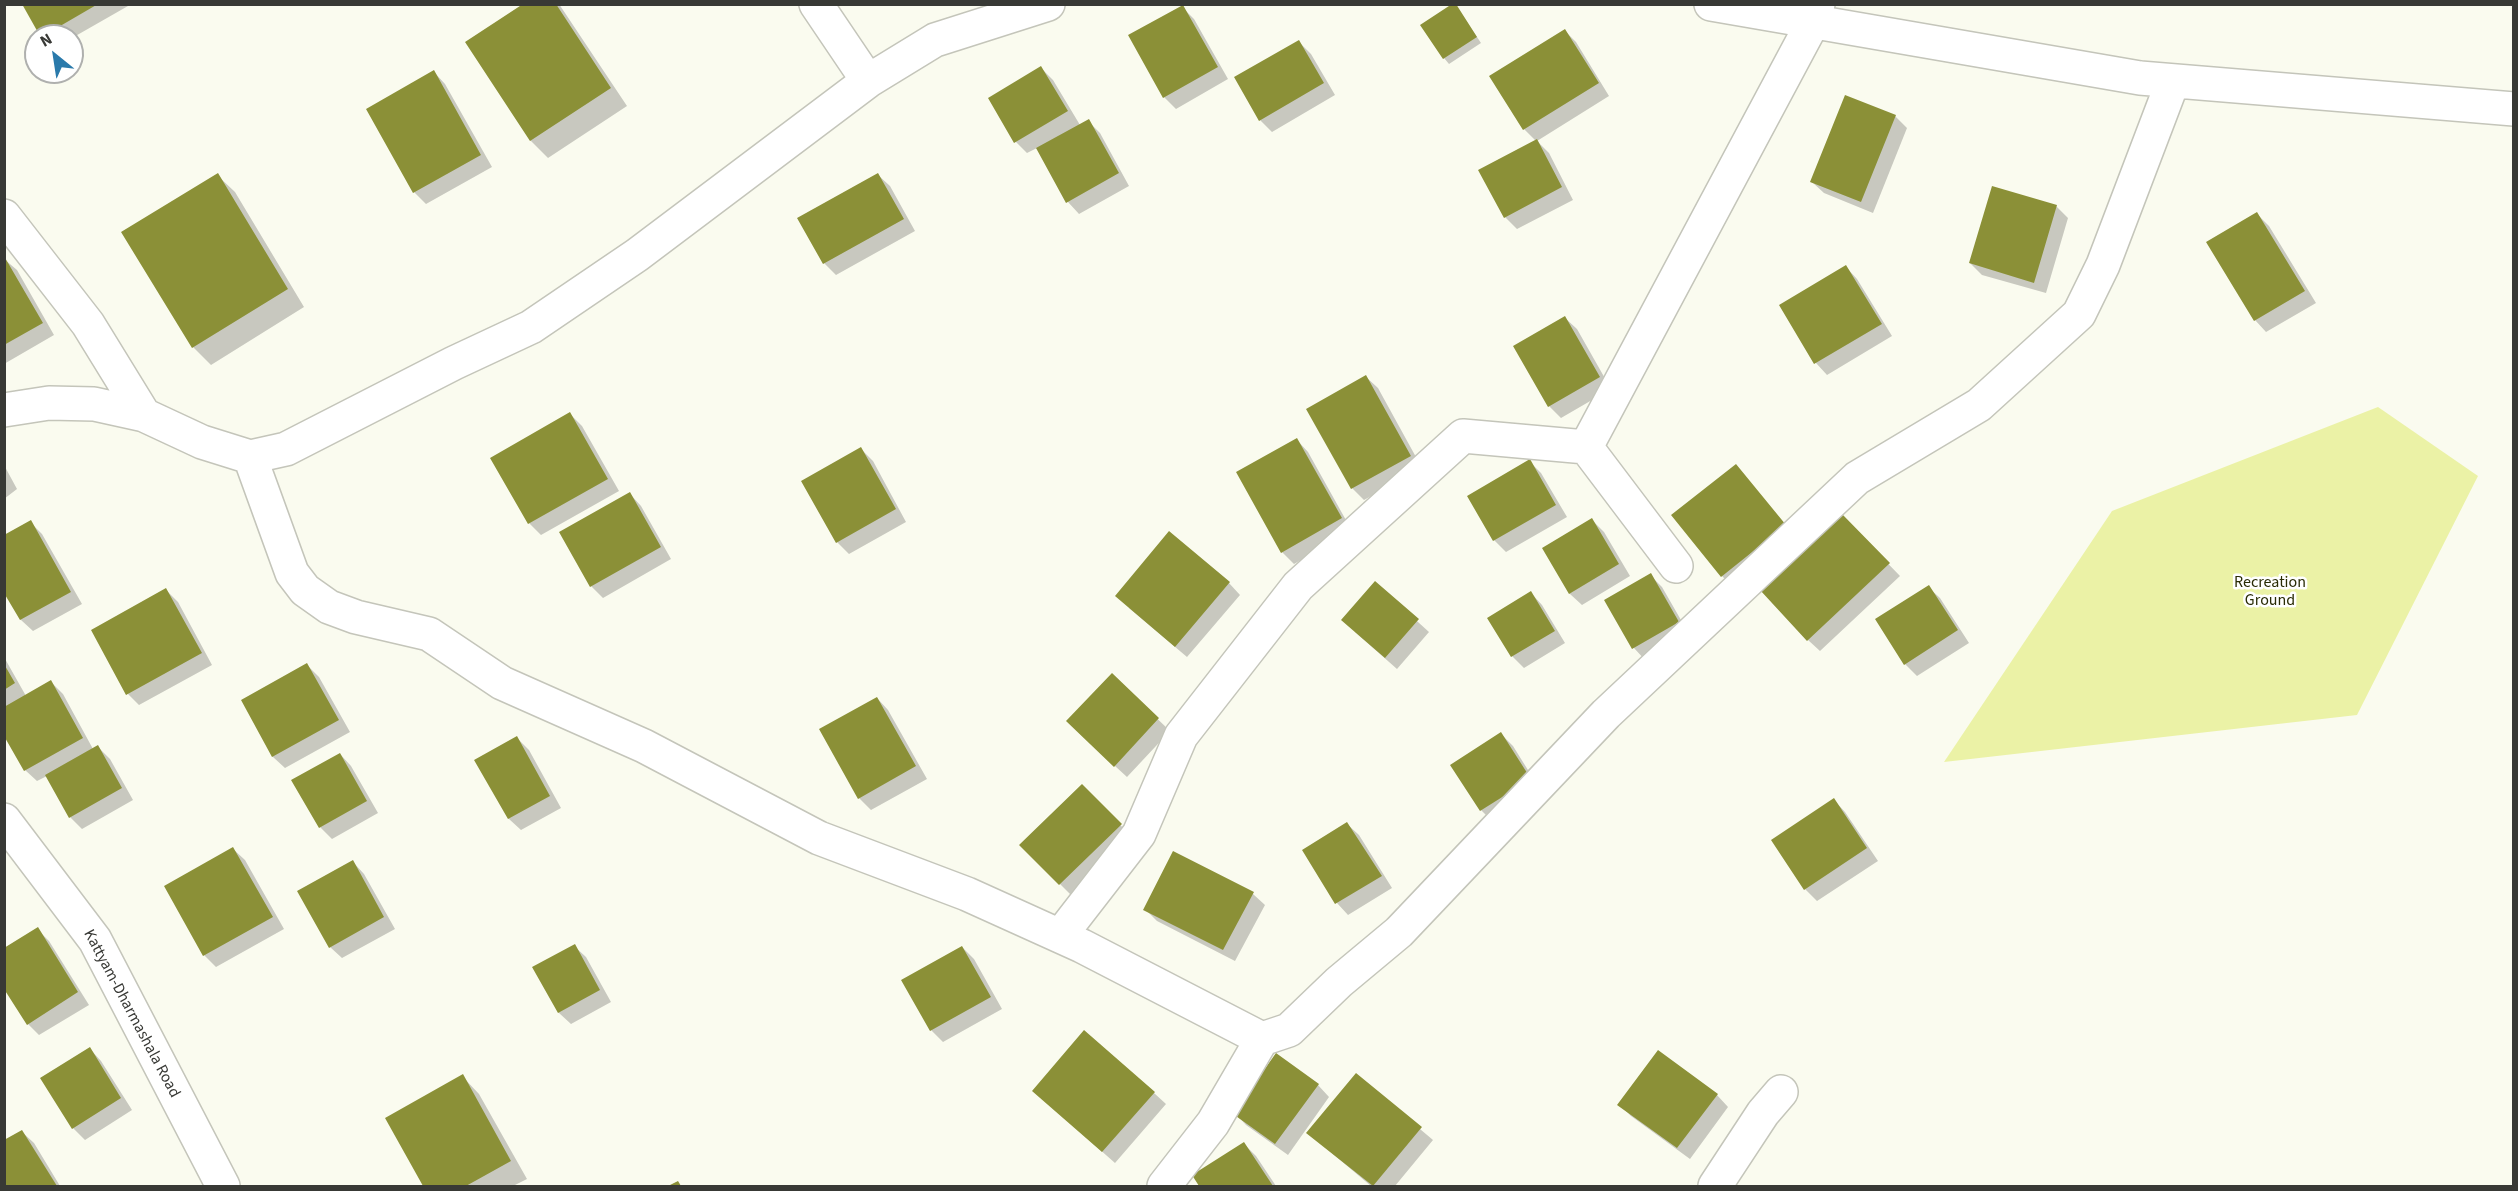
<!DOCTYPE html>
<html>
<head>
<meta charset="utf-8">
<style>
	body { margin:0 }
	#map { position:relative; width:2518px; height:1191px; overflow:hidden; background:#fafbef; font-family:"Source Sans 3",sans-serif }
	canvas { display:block }
	.frame { position:absolute; inset:0; border:6px solid #383935; pointer-events:none }
	.north { position:absolute; left:24px; top:24px; width:60px; height:60px; box-sizing:border-box; background:#fff; border:2px solid #afb0ae; border-radius:50%; rotate:330deg; font-size:16px; font-weight:700; line-height:24px; text-align:center; color:#383935 }
	.north::after { content:''; display:block; margin:auto; width:21px; height:27px; background:#2a7aab; clip-path:polygon(50% 0,100% 100%,50% 72%,0 100%) }
</style>
</head>
<body>
<div id="map">
<canvas width="2518" height="1191"></canvas>
<div class="frame"></div>
<div class="north">N</div>
</div>
<script>
const context = document.querySelector('canvas').getContext('2d');
context.lineJoin = 'round';
function fill(path, color) { context.fillStyle = color; context.fill(path, 'evenodd'); }
const shape = rows => new Path2D(rows.map(r => 'M' + r).join(''));
function trace(path, color, width, dash) { context.strokeStyle = color; context.lineWidth = width; context.lineCap = dash ? 'butt' : 'round'; context.setLineDash(dash || []); context.stroke(path); }
function write(font, color, halo, rows, align = 'center') {
  context.font = font + ' "Source Sans 3",sans-serif'; context.lineWidth = 5; context.setLineDash([]); context.textBaseline = 'middle'; context.strokeStyle = halo; context.fillStyle = color; for (const [text, x, y, turn = 0] of rows) {
    context.save(); context.translate(x, y); context.rotate((+turn || 0) * Math.PI / 180); context.textAlign = isNaN(turn) ? turn : align; if (halo) context.strokeText(text, 0, 0); context.fillText(text, 0, 0); context.restore();
  }
}
const green = shape([
	[2378,407,2478,476,2357,715,1944,762,2112,511]
]);
const shadow = shape([
	[24,4,127,4,128,6,72,38,42,36],
	[525,4,559,4,627,106,548,158,531,141,467,43],
	[1455,4,1481,43,1449,64,1444,58],
	[1182,7,1194,19,1228,79,1176,109,1164,97],
	[1565,31,1576,42,1609,96,1537,141,1549,153,1573,200,1517,229,1505,217,1536,141,1524,129,1491,76],
	[1299,42,1311,54,1335,95,1272,132,1260,120],
	[1041,68,1053,80,1080,125,1088,121,1100,133,1129,186,1079,214,1068,202,1037,148,1027,153,1016,142],
	[434,72,445,84,492,167,426,204,414,192],
	[1895,116,1907,128,1873,213,1824,193,1812,182],
	[217,175,235,192,304,307,211,365,193,347,123,233],
	[878,175,890,186,915,231,836,275,824,263],
	[2056,206,2068,218,2046,293,1982,275,1970,263],
	[2257,214,2269,226,2316,303,2266,332,2255,320],
	[4,259,17,270,54,335,4,364],
	[1846,267,1857,279,1892,336,1827,375,1816,363,1781,306],
	[1565,318,1577,329,1611,389,1561,418,1549,406],
	[1366,377,1378,388,1422,468,1364,500,1352,488],
	[570,414,582,426,619,491,541,535,529,523,493,458],
	[1297,440,1308,452,1352,531,1294,564,1282,552],
	[861,449,873,461,906,522,849,554,837,542],
	[1529,461,1541,473,1567,517,1506,552,1494,540,1469,496],
	[4,465,17,489,4,499],
	[1736,466,1796,538,1734,588,1722,576],
	[630,494,641,506,671,559,603,598,591,586,561,532],
	[1842,516,1900,576,1820,651,1808,640],
	[1592,520,1604,532,1630,576,1582,605,1570,594,1544,549],
	[30,522,42,534,82,604,33,631,21,620,4,590],
	[1650,575,1662,587,1689,634,1645,660,1634,648],
	[1229,583,1240,595,1187,657,1129,608],
	[1375,583,1429,632,1397,669,1355,632],
	[1928,587,1940,598,1969,643,1917,676,1905,664],
	[166,590,178,602,212,665,139,705,128,694],
	[1531,593,1542,605,1565,643,1524,668,1512,656],
	[4,657,26,696,51,682,63,694,93,749,98,747,110,759,133,800,82,829,70,817,47,776,37,781,25,770,4,733],
	[307,665,319,677,350,732,285,768,273,757,243,701],
	[1112,675,1170,731,1127,777,1079,733],
	[877,698,888,710,927,779,871,810,859,798],
	[1501,734,1513,746,1541,791,1493,822,1481,810,1452,765],
	[517,738,529,750,561,808,521,830,509,819,476,761],
	[340,754,351,766,378,813,332,839,320,827],
	[1082,786,1132,837,1072,896,1021,845],
	[1834,800,1845,812,1878,861,1817,901,1805,889],
	[1347,824,1359,835,1392,888,1348,915,1337,903],
	[233,849,245,860,284,929,216,967,204,955],
	[353,862,364,874,395,929,342,958,330,947],
	[1253,894,1265,905,1235,961,1157,921,1145,909],
	[37,929,49,941,89,1005,39,1035,28,1024],
	[574,946,586,957,611,1002,571,1024,559,1013,534,968],
	[962,947,974,959,1002,1009,943,1042,931,1030],
	[90,1049,101,1061,132,1110,85,1140,73,1128],
	[1356,1075,1433,1140,1395,1186,1371,1186,1308,1133],
	[462,1076,479,1094,527,1179,513,1186,425,1186,387,1118],
	[1318,1085,1329,1097,1288,1155,1246,1125,1235,1113],
	[1154,1093,1166,1104,1115,1163,1046,1102],
	[1717,1095,1728,1107,1690,1159,1631,1116,1619,1104],
	[22,1132,34,1143,60,1186,8,1186,4,1181,4,1142],
	[1244,1144,1256,1156,1276,1186,1201,1186,1194,1176]
]);
const building = shape([
	[22,4,98,4,43,36,40,36],
	[523,4,556,4,611,88,530,141,465,42],
	[1452,4,1456,4,1477,37,1443,59,1420,25],
	[1183,5,1218,67,1163,98,1128,35],
	[1565,29,1599,83,1523,130,1489,76],
	[1299,40,1324,83,1259,121,1234,77],
	[1041,66,1068,111,1014,143,988,98],
	[434,70,481,155,413,193,366,109],
	[1845,95,1896,115,1861,202,1810,182],
	[1089,119,1119,173,1066,203,1036,148],
	[1537,139,1562,187,1504,218,1478,170],
	[218,173,288,289,192,348,121,232],
	[878,173,904,219,823,264,797,218],
	[1992,186,2057,205,2034,283,1969,263],
	[2257,212,2305,291,2254,321,2206,242],
	[4,256,43,323,4,345],
	[1846,265,1882,324,1814,364,1779,305],
	[1565,316,1600,377,1548,407,1513,346],
	[1366,375,1411,456,1351,489,1306,409],
	[570,412,608,479,528,524,490,458],
	[1297,438,1342,518,1281,553,1236,472],
	[861,447,896,509,836,543,801,481],
	[1530,459,1556,505,1493,541,1467,496],
	[1736,464,1786,525,1721,577,1671,515],
	[630,492,661,547,590,587,559,532],
	[1842,514,1890,563,1807,641,1760,590],
	[1592,518,1619,564,1569,594,1542,548],
	[31,520,71,592,20,620,4,593,4,535],
	[1169,531,1230,582,1175,647,1115,596],
	[1651,573,1679,622,1632,649,1604,600],
	[1375,581,1419,619,1385,658,1341,620],
	[1929,585,1958,630,1904,665,1875,619],
	[166,588,202,653,126,695,91,630],
	[1531,591,1555,631,1511,657,1487,618],
	[307,663,339,720,272,757,241,700],
	[4,664,15,683,4,690],
	[1112,673,1159,718,1114,767,1066,721],
	[51,680,83,738,24,771,4,736,4,707],
	[877,697,916,766,858,799,819,729],
	[1501,732,1531,779,1480,811,1450,765],
	[517,736,550,796,508,819,474,760],
	[98,745,122,788,69,818,45,775],
	[340,753,367,801,319,828,291,780],
	[1082,784,1122,824,1059,885,1019,845],
	[1834,798,1867,848,1804,890,1771,840],
	[1347,822,1382,876,1335,904,1302,850],
	[233,847,273,917,203,956,164,886],
	[1173,851,1254,892,1223,950,1143,910],
	[353,860,384,917,329,948,297,891],
	[38,927,78,992,27,1025,4,989,4,948],
	[575,944,600,990,558,1013,532,967],
	[962,946,991,997,930,1031,901,980],
	[1084,1030,1155,1092,1102,1152,1032,1091],
	[90,1047,121,1098,72,1129,40,1078],
	[1658,1050,1718,1094,1677,1148,1617,1105],
	[1276,1053,1319,1084,1275,1144,1233,1114],
	[1356,1073,1422,1127,1373,1186,1306,1133],
	[463,1074,511,1161,466,1186,423,1186,385,1118],
	[22,1130,57,1186,6,1186,4,1140],
	[1244,1142,1273,1186,1199,1186,1192,1175],
	[678,1181,681,1186,668,1186]
]);
const minor = shape([
	[816,4,868,81],
	[1711,4,2140,78,2514,109],
	[4,216,88,324,144,415],
	[4,410,49,403,94,404,144,415,202,442,250,457,286,449,454,363,531,327,637,255,868,81,935,40,1048,4],
	[1586,447,1676,566],
	[250,457,292,573,305,590,329,607,356,617,429,634,502,683,644,746,819,838,967,894,1082,946,1262,1039,1289,1030,1339,982,1399,932,1606,714,1857,478,1979,405,2079,314,2103,265,2173,81],
	[4,820,95,940,223,1186],
	[1060,936,1139,834,1181,736,1298,586,1463,436,1586,447,1813,22,1818,4],
	[1164,1186,1213,1123,1262,1039],
	[1715,1186,1763,1113,1781,1092]
]);
const parkNames = [
	["Recreation",2270,583],
	["Ground",2270,601]
];
const streetNames = [
	["Kattyam-Dharmashala Road",131,1014,62]
];
fill(green, '#ebf2a6');
fill(shadow, '#0003');
fill(building, '#8b9037');
trace(minor, '#c4c5ba', 36);
trace(minor, '#fff', 33);
write('16px', '#2a2c05', '#fff', parkNames);
write('16px', '#383935', '#fff', streetNames);
</script>
</body>
</html>
